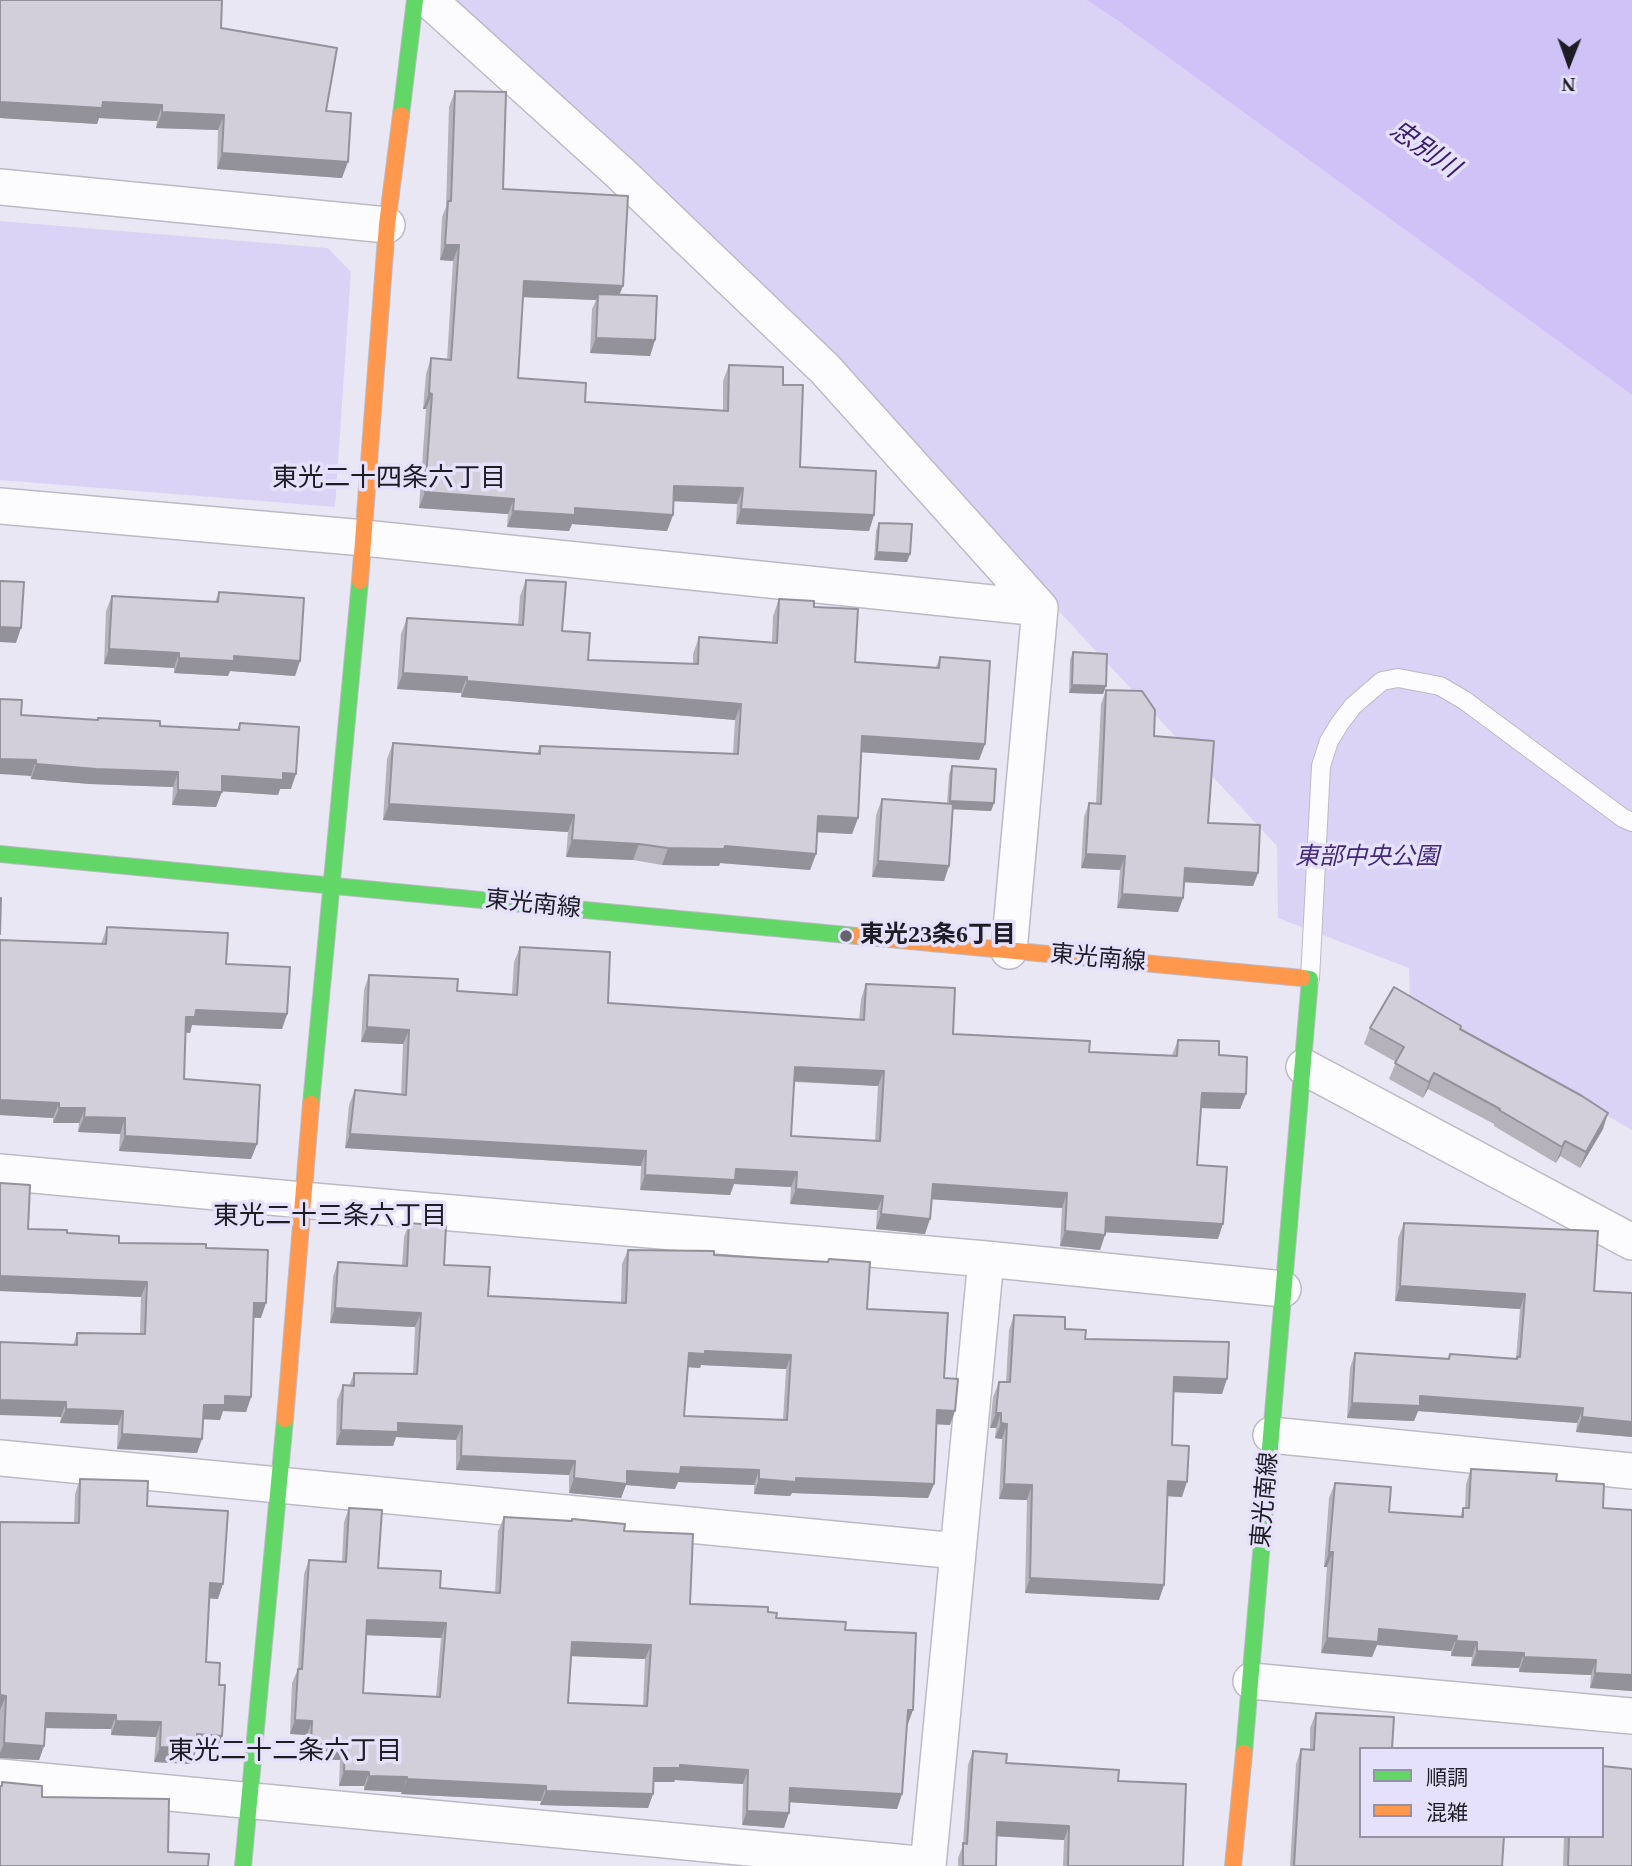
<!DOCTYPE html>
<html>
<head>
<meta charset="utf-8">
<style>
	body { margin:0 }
	#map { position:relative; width:1632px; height:1866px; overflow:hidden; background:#eae7f5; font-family:"Times New Roman","Noto Sans JP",serif }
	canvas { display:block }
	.legend { position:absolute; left:1359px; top:1747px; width:245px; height:91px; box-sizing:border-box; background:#e6e1fb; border:2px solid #9692a5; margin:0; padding:9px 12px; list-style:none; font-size:21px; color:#1e1c25 }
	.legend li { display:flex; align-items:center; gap:14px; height:35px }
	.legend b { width:35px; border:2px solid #9692a5 }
	.north { position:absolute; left:1534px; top:28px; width:70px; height:70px; -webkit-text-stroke:5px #e6e1fb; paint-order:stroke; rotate:181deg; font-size:19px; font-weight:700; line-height:28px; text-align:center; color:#1e1c25 }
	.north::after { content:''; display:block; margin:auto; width:24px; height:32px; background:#1e1c25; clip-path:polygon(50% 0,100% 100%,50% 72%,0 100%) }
</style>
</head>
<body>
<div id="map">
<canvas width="1632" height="1866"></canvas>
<ul class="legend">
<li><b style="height:9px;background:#63d668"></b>順調</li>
<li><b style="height:9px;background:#ff974d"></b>混雑</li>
</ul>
<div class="north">N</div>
</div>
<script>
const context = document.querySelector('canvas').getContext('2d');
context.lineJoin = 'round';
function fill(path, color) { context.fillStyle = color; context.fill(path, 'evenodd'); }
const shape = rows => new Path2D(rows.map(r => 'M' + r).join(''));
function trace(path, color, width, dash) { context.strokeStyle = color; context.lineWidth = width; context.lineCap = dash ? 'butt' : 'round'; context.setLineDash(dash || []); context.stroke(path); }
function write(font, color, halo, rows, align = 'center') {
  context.font = font + ' "Times New Roman","Noto Sans JP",serif'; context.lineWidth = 7; context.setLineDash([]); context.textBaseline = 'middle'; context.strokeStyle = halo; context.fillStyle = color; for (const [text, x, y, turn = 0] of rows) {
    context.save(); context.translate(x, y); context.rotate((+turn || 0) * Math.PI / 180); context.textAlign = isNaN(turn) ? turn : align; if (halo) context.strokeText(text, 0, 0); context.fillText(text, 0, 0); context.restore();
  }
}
const green = shape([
	[430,0,1086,0,1114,18,1632,395,1632,1130,1410,1003,1409,968,1278,918,1277,846,765,295],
	[0,221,328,248,351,272,335,507,0,480]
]);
const water = shape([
	[1086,0,1632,0,1632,395,1114,18]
]);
const lane = shape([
	[1310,979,1321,766,1329,741,1340,723,1353,706,1382,681,1398,678,1440,686,1464,700,1623,818,1632,822]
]);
const street = shape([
	[429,0,620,173,825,369,1040,608,1009,951],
	[0,187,387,225],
	[0,506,364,538,1040,608],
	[1304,1067,1632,1242],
	[0,1172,302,1200,986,1259,1283,1289],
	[1271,1435,1632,1471],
	[0,1458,957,1551],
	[1251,1681,1632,1716],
	[0,1777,928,1865],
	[928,1866,986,1259]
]);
const fast = shape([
	[401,115,415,0],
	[0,854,857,936],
	[311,1104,360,581],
	[1244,1753,1310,979,1302,978],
	[243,1866,285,1419]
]);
const slow = shape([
	[360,581,387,225,401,115],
	[857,936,1302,978],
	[285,1419,311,1104],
	[1233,1866,1244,1753]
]);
const wall = shape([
	[221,28,326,111,342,178,217,169,218,130,156,128,157,121,99,118,97,124,0,118],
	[455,91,503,189,620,295,655,340,650,356,590,353,592,309,596,300,523,297,518,378,585,402,723,411,723,381,729,365,783,385,800,467,874,515,869,531,736,524,737,504,673,501,673,515,667,531,572,524,569,531,507,527,508,514,419,508,426,409,423,409,426,374,431,358,447,360,453,261,440,260,442,217,446,207,449,107],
	[879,523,910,554,907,562,874,560,876,531],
	[526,580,562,631,588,660,693,664,693,654,699,637,772,642,773,616,779,599,814,607,855,662,936,667,940,657,985,744,979,760,862,752,858,818,852,834,817,832,816,854,810,870,720,863,719,866,662,865,633,860,566,857,568,832,383,820,387,759,393,743,537,753,540,746,733,754,735,720,461,697,461,693,397,689,401,634,407,618,518,625,520,596],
	[219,592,300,661,295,676,230,671,228,676,174,673,174,668,104,664,106,611,112,596,215,602],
	[1073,652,1106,686,1103,694,1069,693,1070,660],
	[1106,690,1154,736,1208,823,1258,873,1253,886,1184,882,1183,898,1178,912,1117,908,1120,870,1081,868,1084,817,1089,803,1096,804,1101,704],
	[21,715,97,720,98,718,160,726,237,730,240,723,291,789,280,789,278,795,222,791,216,807,172,805,173,787,90,784,31,779],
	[952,766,994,803,991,811,953,809,949,866,944,881,872,877,876,815,882,799,947,804,949,774],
	[107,927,226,964,287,1014,282,1029,192,1025,190,1033,186,1032,184,1079,257,1144,251,1159,119,1151,120,1134,78,1132,79,1123,53,1123,53,1118,0,1115,0,940,101,944],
	[520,947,608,1003,859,1020,861,999,866,984,953,1034,1089,1052,1172,1055,1178,1040,1219,1055,1246,1094,1240,1109,1201,1108,1197,1165,1218,1239,1105,1232,1100,1250,1060,1246,1062,1208,932,1199,925,1234,876,1229,877,1210,790,1204,791,1187,734,1184,730,1195,640,1190,641,1166,345,1148,349,1105,355,1090,401,1095,403,1044,361,1042,364,990,369,975,457,991,512,994,514,962],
	[794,1082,878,1086,875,1141,791,1136],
	[1370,1028,1460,1029,1603,1129,1580,1168,1560,1156,1556,1163,1494,1126,1494,1124,1428,1089,1423,1098,1389,1079,1396,1062,1364,1044],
	[0,1183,28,1229,67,1233,119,1243,206,1248,261,1318,253,1318,251,1397,246,1412,223,1411,220,1420,203,1419,197,1453,117,1449,118,1425,60,1423,73,1345,77,1333,140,1334,141,1297,0,1291],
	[409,1223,444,1265,488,1296,621,1303,622,1264,628,1250,827,1262,829,1259,867,1309,944,1378,950,1425,936,1424,934,1484,928,1498,792,1493,790,1496,754,1494,754,1485,678,1482,675,1489,626,1485,621,1498,569,1493,569,1475,456,1470,456,1440,396,1437,393,1446,336,1445,337,1400,343,1385,349,1386,354,1373,413,1374,415,1327,330,1323,333,1277,338,1262,402,1266,404,1237],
	[701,1365,786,1369,783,1420,684,1416,688,1367,700,1368],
	[1404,1223,1594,1291,1632,1293,1632,1437,1576,1432,1577,1423,1418,1411,1414,1421,1347,1418,1350,1368,1355,1353,1448,1358,1450,1354,1516,1359,1520,1309,1395,1301,1398,1238],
	[1014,1315,1065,1329,1085,1339,1222,1394,1173,1392,1172,1445,1182,1497,1168,1496,1159,1600,1025,1593,1027,1500,999,1499,1002,1439,995,1438,996,1428,990,1428,993,1397,999,1382,1006,1382,1009,1330],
	[1471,1469,1556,1481,1603,1508,1632,1691,1590,1688,1591,1675,1519,1672,1519,1668,1471,1666,1472,1657,1451,1656,1451,1651,1377,1645,1372,1657,1321,1653,1327,1567,1324,1567,1329,1498,1335,1483,1389,1512,1460,1517,1463,1508,1465,1508,1466,1484],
	[80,1479,147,1506,218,1599,209,1598,206,1662,217,1750,197,1749,191,1764,154,1762,156,1737,111,1735,111,1729,45,1728,44,1746,39,1760,0,1758,0,1522,74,1523,75,1494],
	[349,1508,378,1568,440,1588,495,1593,498,1531,504,1517,624,1531,690,1604,768,1612,776,1618,845,1630,908,1724,907,1724,902,1794,897,1809,789,1802,784,1828,742,1825,743,1784,675,1780,674,1782,653,1782,653,1794,648,1808,540,1805,541,1801,401,1794,402,1792,364,1790,364,1786,339,1786,340,1760,306,1759,307,1735,290,1734,292,1683,298,1669,304,1574,309,1560,342,1562,344,1522],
	[366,1635,441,1638,436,1697,363,1693],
	[571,1656,645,1659,643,1706,568,1703],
	[1316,1713,1361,1749,1502,1866,1290,1866,1296,1764,1301,1749,1310,1749,1310,1728],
	[973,1751,1006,1763,1118,1781,1183,1866,1063,1866,1064,1840,997,1836,996,1866,958,1866,958,1858,963,1845,968,1765],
	[1564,1836,1602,1836,1632,1866,1563,1866]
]);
const shadedWall = shape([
	[0,102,103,102,162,105,157,121,99,118,97,124,0,118],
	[162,112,224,115,218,130,156,128],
	[222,153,348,162,342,178,217,169],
	[445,245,459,245,453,261,440,260],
	[524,281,623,286,617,301,598,294,596,300,519,297],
	[596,338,655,340,650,356,590,353],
	[429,393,432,394,426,409,423,409],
	[674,486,743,488,737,504,669,501],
	[425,492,514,499,508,514,419,508],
	[575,508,673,515,667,531,572,524,569,531,507,527,513,511],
	[741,509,874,515,869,531,736,524],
	[877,552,910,554,907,562,874,560],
	[0,627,21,628,16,643,0,642],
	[109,649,179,653,174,668,104,664],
	[234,656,300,661,295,676,230,671,228,676,174,673,179,658],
	[403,673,467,677,461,693,397,689],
	[467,681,741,704,735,720,461,697],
	[1072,685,1106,686,1103,694,1069,693],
	[862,736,985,744,979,760,857,752],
	[0,759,36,760,31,776,0,774],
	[36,764,178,772,173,787,90,784,31,779],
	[283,773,296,774,291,789,280,789,278,795,217,791,222,776],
	[178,790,222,792,216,807,172,805],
	[950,801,994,803,991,811,947,809],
	[389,804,574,815,568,832,383,820],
	[818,816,858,818,852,834,812,832],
	[572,840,639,844,633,860,566,857],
	[725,846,816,854,810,870,720,863,719,866,662,865,668,848],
	[1086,854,1125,856,1120,870,1081,868],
	[878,861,949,866,944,881,872,877],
	[1185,868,1258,873,1253,886,1180,882],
	[1122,894,1183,898,1178,912,1117,908],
	[196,1010,287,1014,282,1029,192,1025,190,1033,181,1032,186,1017],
	[367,1027,409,1030,403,1044,361,1042],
	[795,1067,884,1071,878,1086,789,1081],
	[1434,1073,1428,1089,1423,1098,1429,1082],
	[1202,1093,1246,1094,1240,1109,1197,1108],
	[0,1100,59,1103,53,1118,0,1115],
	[59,1108,85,1108,79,1123,53,1123],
	[1608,1113,1603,1129,1580,1168,1586,1152],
	[84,1117,125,1118,120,1134,78,1132],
	[350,1134,646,1151,641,1166,345,1148],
	[125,1136,257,1144,251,1159,119,1151],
	[1565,1141,1560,1156,1556,1163,1562,1147],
	[736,1169,797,1172,791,1187,734,1184,730,1195,640,1190,645,1175],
	[933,1184,1067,1193,1062,1208,927,1199],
	[796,1189,883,1196,877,1210,790,1204],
	[881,1214,930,1219,925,1234,876,1229],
	[1106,1217,1223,1224,1218,1239,1100,1232],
	[1065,1231,1105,1235,1100,1250,1060,1246],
	[0,1276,147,1282,141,1297,0,1291],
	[1400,1286,1525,1294,1520,1309,1395,1301],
	[254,1303,266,1303,261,1318,248,1317],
	[335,1308,421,1313,415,1327,330,1323],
	[705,1351,791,1355,786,1369,701,1365,700,1368,684,1367,689,1353],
	[1174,1377,1227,1379,1222,1394,1168,1392],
	[225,1396,251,1397,246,1412,223,1411,220,1420,199,1419,204,1405],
	[1420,1396,1583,1408,1577,1423,1418,1411,1414,1421,1347,1418,1352,1403],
	[0,1400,66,1402,61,1417,0,1415],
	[66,1409,123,1411,118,1425,60,1423],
	[937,1410,955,1411,950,1425,932,1424],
	[996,1413,1001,1413,996,1428,990,1428],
	[1582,1417,1632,1422,1632,1437,1576,1432],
	[398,1423,462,1426,456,1440,396,1437,393,1446,336,1445,341,1430],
	[1001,1423,1007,1424,1002,1439,995,1438],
	[122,1434,202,1439,197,1453,117,1449],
	[461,1456,575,1461,569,1475,456,1470],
	[681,1467,759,1470,754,1485,678,1482,675,1489,626,1485,621,1498,569,1493,574,1478,627,1471],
	[796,1478,934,1484,928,1498,792,1493,790,1496,754,1494,759,1479],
	[1168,1481,1187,1482,1182,1497,1163,1496],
	[1004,1484,1032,1485,1027,1500,999,1499],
	[1329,1552,1333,1552,1327,1567,1324,1567],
	[1030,1578,1164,1585,1159,1600,1025,1593],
	[210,1583,223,1584,218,1599,204,1598],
	[367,1620,446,1623,441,1638,362,1635],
	[1379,1629,1457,1636,1451,1651,1377,1645,1372,1657,1321,1653,1327,1638],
	[1456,1641,1477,1642,1472,1657,1451,1656],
	[572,1642,651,1645,645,1659,567,1656],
	[1477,1651,1524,1653,1519,1668,1471,1666],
	[1524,1657,1596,1660,1591,1675,1519,1672],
	[1595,1673,1632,1675,1632,1691,1590,1688],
	[0,1695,6,1696,0,1710],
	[908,1710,913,1710,908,1724,903,1724],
	[46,1713,116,1715,111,1729,40,1728],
	[295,1720,312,1721,307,1735,290,1734],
	[116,1721,161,1722,156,1737,111,1735],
	[197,1734,222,1736,217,1750,192,1748],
	[4,1743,44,1746,39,1760,0,1758,0,1753],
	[311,1744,345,1746,340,1760,306,1759],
	[160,1747,197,1749,191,1764,154,1762],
	[680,1765,748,1770,743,1784,675,1780,674,1782,648,1782,654,1768],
	[344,1771,369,1772,364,1786,339,1786],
	[369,1776,407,1777,402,1792,364,1790],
	[407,1779,546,1786,541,1801,401,1794],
	[790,1788,902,1794,897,1809,785,1802],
	[546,1791,653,1794,648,1808,540,1805],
	[747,1811,789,1813,784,1828,742,1825],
	[997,1822,1069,1826,1064,1840,992,1836]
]);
const building = shape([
	[0,0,222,0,221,28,337,48,326,111,351,113,348,162,222,153,224,115,162,112,162,105,103,102,102,108,0,102,0,0],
	[455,91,506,92,503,189,628,196,623,286,524,281,518,378,586,383,585,402,728,411,729,365,783,367,783,385,803,385,800,467,876,471,874,515,741,509,743,488,674,486,673,515,575,508,575,515,513,511,514,499,425,492,432,394,429,393,431,358,451,360,459,245,445,245,448,201,451,201,455,91],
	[598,294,657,296,655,340,596,338,598,294],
	[879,523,912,524,910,554,877,552,879,523],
	[526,580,566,582,562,631,590,633,588,660,698,664,699,637,777,643,779,599,814,601,814,607,858,609,855,662,939,668,940,657,990,661,985,744,862,736,858,818,818,816,816,854,725,846,724,849,668,848,639,844,572,840,574,815,389,804,393,743,540,754,540,746,738,754,741,704,467,681,467,677,403,673,407,618,523,625,526,580],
	[0,581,24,582,21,628,0,627,0,581],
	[219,592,304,598,300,661,234,656,234,661,179,658,179,653,109,649,112,596,218,602,219,592],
	[1073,652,1107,654,1106,686,1072,685,1073,652],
	[1106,690,1142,691,1155,710,1154,736,1214,741,1208,823,1260,825,1258,873,1185,868,1183,898,1122,894,1125,856,1086,854,1089,803,1101,804,1106,690],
	[0,699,22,700,21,715,98,720,98,718,160,721,160,726,239,730,240,723,299,727,296,774,283,773,283,780,222,776,222,792,178,790,178,772,96,769,36,764,36,760,0,759,0,699],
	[952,766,996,769,994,803,950,801,952,766],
	[882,799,953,804,949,866,878,861,882,799],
	[0,898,1,898,0,934,0,898],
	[107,927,228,933,226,964,290,967,287,1014,196,1010,195,1017,186,1017,184,1079,260,1085,257,1144,125,1136,125,1118,84,1117,85,1108,59,1108,59,1103,0,1100,0,940,106,944,107,927],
	[520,947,610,952,608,1003,864,1020,866,984,955,988,953,1034,1090,1041,1089,1052,1177,1056,1178,1040,1219,1041,1219,1055,1247,1057,1246,1094,1202,1093,1197,1165,1227,1167,1223,1224,1106,1217,1105,1235,1065,1231,1067,1193,933,1184,930,1219,881,1214,883,1196,796,1189,797,1172,736,1169,735,1180,645,1175,646,1151,350,1134,355,1090,406,1095,409,1030,367,1027,369,975,458,979,457,991,517,995,520,947],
	[795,1067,884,1071,880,1141,791,1136,795,1067],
	[1394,987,1461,1026,1460,1029,1582,1096,1608,1113,1586,1152,1565,1141,1562,1147,1499,1110,1500,1109,1434,1073,1429,1082,1395,1063,1404,1047,1370,1028,1394,987],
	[0,1183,30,1185,28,1229,67,1230,67,1233,119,1236,119,1243,206,1244,206,1248,268,1250,266,1303,254,1303,251,1397,225,1396,225,1405,204,1405,202,1439,122,1434,123,1411,66,1409,66,1402,0,1400,0,1342,77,1345,77,1333,145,1334,147,1282,0,1276,0,1183],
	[409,1223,446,1226,444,1265,490,1267,488,1296,626,1303,628,1250,714,1251,714,1255,828,1262,829,1259,870,1262,867,1309,948,1313,944,1378,958,1379,955,1411,937,1410,934,1484,796,1478,796,1482,759,1479,759,1470,681,1467,680,1474,627,1471,627,1484,574,1478,575,1461,461,1456,462,1426,398,1423,398,1432,341,1430,343,1385,354,1386,354,1373,417,1374,421,1313,335,1308,338,1262,407,1266,409,1223],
	[705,1351,791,1355,787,1420,684,1416,689,1353,705,1354,705,1351],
	[1404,1223,1598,1231,1594,1291,1632,1293,1632,1422,1582,1417,1583,1408,1420,1396,1420,1406,1352,1403,1355,1353,1449,1359,1450,1354,1517,1359,1517,1357,1520,1357,1525,1294,1400,1286,1404,1223],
	[1014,1315,1065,1317,1065,1329,1086,1330,1085,1339,1229,1342,1227,1379,1174,1377,1172,1445,1189,1446,1187,1482,1168,1481,1164,1585,1030,1578,1032,1485,1004,1484,1007,1424,1001,1423,1001,1413,996,1413,999,1382,1010,1382,1014,1315],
	[1471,1469,1557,1474,1556,1481,1604,1484,1603,1508,1632,1510,1632,1675,1595,1673,1596,1660,1524,1657,1524,1653,1477,1651,1477,1642,1456,1641,1457,1636,1379,1629,1378,1642,1327,1638,1333,1552,1329,1552,1335,1483,1391,1487,1389,1512,1463,1517,1463,1508,1469,1508,1471,1469],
	[80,1479,148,1481,147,1506,228,1511,223,1584,210,1583,206,1662,220,1663,219,1685,225,1685,222,1736,197,1734,197,1749,160,1747,161,1722,116,1721,116,1715,46,1713,44,1746,4,1743,6,1696,0,1695,0,1522,79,1523,80,1479],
	[349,1508,382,1510,378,1568,441,1571,440,1588,500,1593,504,1517,572,1521,572,1519,625,1524,624,1531,693,1534,690,1604,768,1607,768,1612,777,1613,776,1618,846,1622,845,1630,916,1633,913,1710,908,1710,902,1794,790,1788,789,1813,747,1811,748,1770,680,1765,680,1768,654,1768,653,1794,546,1791,546,1786,407,1779,407,1777,369,1776,369,1772,344,1771,345,1746,311,1744,312,1721,295,1720,298,1669,302,1669,309,1560,346,1562,349,1508],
	[367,1620,446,1623,440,1697,363,1693,367,1620],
	[572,1642,651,1645,647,1706,568,1703,572,1642],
	[1316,1713,1394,1717,1392,1749,1361,1749,1361,1836,1504,1836,1502,1866,1294,1866,1301,1749,1314,1750,1316,1713],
	[973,1751,1007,1754,1006,1763,1119,1770,1118,1781,1186,1784,1183,1866,1068,1866,1069,1826,997,1822,996,1866,963,1866,963,1843,967,1844,973,1751],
	[1602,1766,1632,1769,1632,1866,1568,1866,1569,1836,1602,1836,1602,1766],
	[2,1782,42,1786,42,1797,169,1799,168,1852,209,1854,208,1866,0,1866,0,1786,2,1786,2,1782]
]);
const markers = [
	[846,936,7,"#65636e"]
];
const parkNames = [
	["東部中央公園",1367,858]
];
const streetNames = [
	["東光南線",533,905,6],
	["東光南線",1098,959,5],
	["東光南線",1266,1500,-85]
];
const poiNames = [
	["東光23条6丁目",860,936]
];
const waterNames = [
	["忠別川",1424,150,35]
];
const neighbourhoodNames = [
	["東光二十四条六丁目",389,479],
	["東光二十三条六丁目",330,1217],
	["東光二十二条六丁目",285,1752]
];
fill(green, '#dbd3f6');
fill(water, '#cec2f7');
trace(lane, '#bcbac5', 20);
trace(street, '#bcbac5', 38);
trace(fast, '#bcbac5', 18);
trace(slow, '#bcbac5', 18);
trace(lane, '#fcfbfe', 18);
trace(street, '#fcfbfe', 35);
trace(fast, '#63d668', 16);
trace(slow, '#ff974d', 16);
fill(wall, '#b5b2bb');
fill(shadedWall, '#939199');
fill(building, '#d2cfda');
trace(building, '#939199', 2);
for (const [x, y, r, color] of markers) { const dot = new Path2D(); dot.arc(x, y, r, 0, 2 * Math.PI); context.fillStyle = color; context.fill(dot); trace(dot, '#e6e1fb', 2.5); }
write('italic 24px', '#432979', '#e6e1fb', parkNames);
write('24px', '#1e1c25', '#e6e1fb', streetNames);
write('bold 24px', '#1e1c25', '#e6e1fb', poiNames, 'left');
write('italic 26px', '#391c6c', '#e6e1fb', waterNames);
write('26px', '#1e1c25', '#e6e1fb', neighbourhoodNames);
</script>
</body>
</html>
